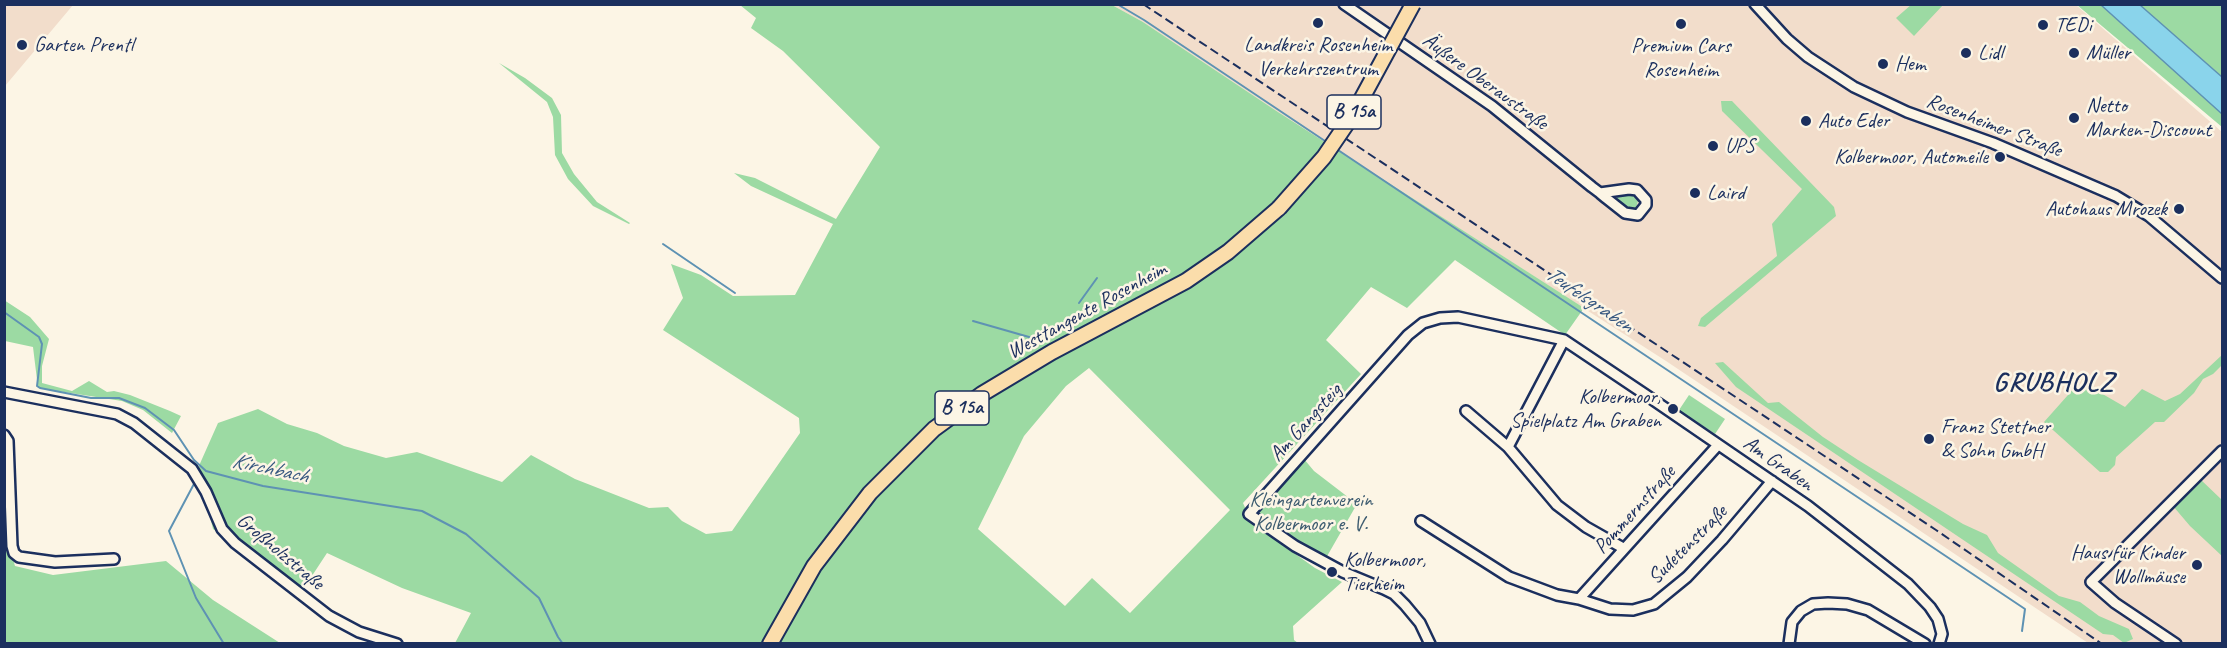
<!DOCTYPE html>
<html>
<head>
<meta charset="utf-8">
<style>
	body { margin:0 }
	#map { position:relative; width:2227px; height:648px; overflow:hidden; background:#fcf5e5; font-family:Caveat,sans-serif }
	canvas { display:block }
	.frame { position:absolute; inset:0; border:6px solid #1b2f5e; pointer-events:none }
</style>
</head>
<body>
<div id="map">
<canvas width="2227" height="648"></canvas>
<div class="frame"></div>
</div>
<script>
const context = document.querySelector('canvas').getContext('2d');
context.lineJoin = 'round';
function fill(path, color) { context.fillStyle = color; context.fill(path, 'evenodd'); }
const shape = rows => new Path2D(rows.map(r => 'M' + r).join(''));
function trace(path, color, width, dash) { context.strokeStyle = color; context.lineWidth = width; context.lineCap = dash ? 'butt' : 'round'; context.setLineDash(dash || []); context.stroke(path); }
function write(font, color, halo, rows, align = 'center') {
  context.font = font + ' Caveat,sans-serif'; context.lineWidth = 5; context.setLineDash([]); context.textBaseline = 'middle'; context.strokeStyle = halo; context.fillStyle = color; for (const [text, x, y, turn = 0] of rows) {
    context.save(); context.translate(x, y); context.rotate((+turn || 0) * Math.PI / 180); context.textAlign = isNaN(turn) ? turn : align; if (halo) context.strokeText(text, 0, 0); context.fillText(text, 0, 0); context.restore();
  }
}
const built = shape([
	[5,4,73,5,5,86,4,5],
	[1112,5,2076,5,2222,132,2222,643,2088,643,1666,361,1278,112,1143,22]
]);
const green = shape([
	[1912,4,1943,5,1914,36,1896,18],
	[740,5,1112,5,1143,22,1278,112,1584,308,1565,335,1455,260,1407,308,1371,287,1326,340,1361,374,1243,503,1252,523,1315,568,1342,582,1293,626,1294,640,1298,643,455,643,471,613,402,588,327,553,302,591,213,529,198,468,218,423,258,409,287,424,317,433,344,446,386,458,417,452,502,482,531,455,575,479,649,508,668,507,682,521,706,534,732,531,800,433,799,418,663,330,683,298,671,264,701,275,733,296,795,295,833,224,751,186,734,173,755,178,836,219,880,147,783,51,751,28,756,18],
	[1089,368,1230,510,1130,613,1092,578,1065,606,978,529,1024,436,1066,386],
	[2077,5,2222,5,2222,127],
	[499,63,525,78,552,98,561,115,562,153,574,174,597,202,630,223,629,224,593,206,568,179,555,155,553,117,547,102],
	[1721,101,1732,101,1834,207,1836,216,1705,327,1698,326,1701,318,1777,256,1772,224,1802,189,1722,111],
	[1628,194,1636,197,1638,201,1636,208,1632,210,1616,199,1617,195],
	[4,300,30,317,49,339,42,366,42,383,72,391,89,381,107,392,114,391,130,395,170,411,181,416,172,433,143,410,122,401,38,388,33,347,5,341],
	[2222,355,2222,365,2213,374,2203,379,2194,393,2164,422,2155,422,2116,457,2115,465,2108,472,2100,472,2044,422,2076,386,2087,385,2125,407,2142,389,2165,401,2180,394],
	[1723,362,1768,403,1779,402,1823,437,1858,460,1963,524,1987,535,1998,553,2059,596,2080,602,2099,616,2129,629,2133,639,2124,643,2113,635,2103,634,1736,387,1715,363],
	[1689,395,1725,419,1715,434,1679,410],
	[1304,459,1314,471,1357,504,1326,558,1308,550,1278,529,1258,512],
	[2200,479,2222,500,2222,556,2190,526,2173,506],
	[4,528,15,566,53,575,166,561,213,600,280,643,5,643]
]);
const water = shape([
	[2101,5,2140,5,2222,77,2222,114,2101,5]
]);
const stream = shape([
	[1117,4,1144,20,1328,143],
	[1335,148,2025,609,2022,631],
	[663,244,735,293],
	[1079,303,1097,278],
	[4,312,39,337,42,344,37,386,40,388,91,398,119,398,145,408,174,430,194,460,206,471,263,486,422,511,466,534,539,598,558,637,563,644],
	[973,321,1043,341,1051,334],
	[195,482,169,531,196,598,224,644]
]);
const minor = shape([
	[1344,4,1492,106,1592,187,1600,193,1606,198,1625,213,1638,215,1646,205,1646,200,1637,190,1629,189,1600,193],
	[1755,4,1787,39,1808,57,1854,87,1907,112,1993,143,2116,196,2149,216,2222,278],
	[1564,340,1508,447,1557,505,1586,527,1623,548],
	[4,392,117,414,134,423,192,469,206,492,222,529,235,543,329,616,359,632,397,644],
	[1466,411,1508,447],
	[4,435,8,441,12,546,14,553,19,557,55,562,114,559],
	[1421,521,1509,577,1557,595,1579,599,1610,609,1633,610,1654,604,1687,577,1722,540,1772,481],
	[1579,599,1718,445],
	[1430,644,1420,623,1405,605,1394,594,1384,589,1343,572,1295,546,1249,514,1408,335,1423,323,1440,318,1458,317,1564,340,1646,395,1808,506,1908,584,1930,607,1938,619,1942,634,1939,644],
	[1789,644,1792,622,1801,611,1813,604,1828,603,1847,604,1868,610,1925,644],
	[2176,644,2115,603,2091,582,2222,451]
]);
const highway = shape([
	[770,644,814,566,870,493,934,429,982,394,1052,352,1186,281,1228,252,1279,208]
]);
const rail = shape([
	[1143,4,1936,530,2102,644]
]);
const highwayBridge = shape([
	[1279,208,1324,157,1354,113,1413,4]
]);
const markers = [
	[1318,23,6,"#1b2f5e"],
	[1681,24,6,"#1b2f5e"],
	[2043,25,6,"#1b2f5e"],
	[22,45,6,"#1b2f5e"],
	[1966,53,6,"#1b2f5e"],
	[2074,53,6,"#1b2f5e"],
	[1883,64,6,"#1b2f5e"],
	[2074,118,6,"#1b2f5e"],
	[1806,121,6,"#1b2f5e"],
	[1713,146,6,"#1b2f5e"],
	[2000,157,6,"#1b2f5e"],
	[1695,193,6,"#1b2f5e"],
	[2179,209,6,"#1b2f5e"],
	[1673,409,6,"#1b2f5e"],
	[1929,439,6,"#1b2f5e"],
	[2197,565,6,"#1b2f5e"],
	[1332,572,6,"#1b2f5e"]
];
const shields = [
	[1354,112,54],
	[962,408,54]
];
const shieldNames = [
	["B 15a",1354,112],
	["B 15a",962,408]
];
const poiNames = [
	["TEDi",2055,25],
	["Garten Prentl",34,45],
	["Landkreis Rosenheim",1318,45,"center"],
	["Verkehrszentrum",1318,69,"center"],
	["Premium Cars",1681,46,"center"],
	["Rosenheim",1681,70,"center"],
	["Lidl",1978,53],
	["Müller",2086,53],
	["Hem",1895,64],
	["Netto",2086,106],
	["Marken-Discount",2086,130],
	["Auto Eder",1818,121],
	["UPS",1725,146],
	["Kolbermoor, Automeile",1988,157,"right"],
	["Laird",1707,193],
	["Autohaus Mrozek",2167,209,"right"],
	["Kolbermoor,",1661,397,"right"],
	["Spielplatz Am Graben",1661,421,"right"],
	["Franz Stettner",1941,427],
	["& Sohn GmbH",1941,451],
	["Haus für Kinder",2185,553,"right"],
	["Wollmäuse",2185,577,"right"],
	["Kolbermoor,",1344,560],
	["Tierheim",1344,584]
];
const streetNames = [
	["Äußere Oberaustraße",1485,82,36],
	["Rosenheimer Straße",1994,126,21],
	["Westtangente Rosenheim",1087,311,-29],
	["Am Gangsteig",1306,423,-48],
	["Am Graben",1778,464,35],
	["Pommernstraße",1635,510,-48],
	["Sudetenstraße",1688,545,-45],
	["Großholzstraße",280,552,40]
];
const parkNames = [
	["Kleingartenverein",1311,500],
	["Kolbermoor e. V.",1311,524]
];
const waterNames = [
	["Teufelsgraben",1589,300,34],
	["Kirchbach",270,469,12]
];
const districtNames = [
	["GRUBHOLZ",2054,383]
];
fill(built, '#f2ddcb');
fill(green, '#9cdaa3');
fill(water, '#8ad4eb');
trace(water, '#5e92b3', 1.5);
trace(stream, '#5e92b3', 2);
trace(minor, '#1b2f5e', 14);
trace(highway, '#1b2f5e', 18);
trace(minor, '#fcf5e5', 9);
trace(highway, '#fbddab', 14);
trace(rail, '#1b2f5e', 2, [9, 4.5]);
trace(highwayBridge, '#1b2f5e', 18, []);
trace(highwayBridge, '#fbddab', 14);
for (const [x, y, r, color] of markers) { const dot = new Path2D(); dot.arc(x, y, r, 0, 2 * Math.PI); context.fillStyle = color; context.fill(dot); trace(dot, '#fcf5e5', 2); }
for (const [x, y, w] of shields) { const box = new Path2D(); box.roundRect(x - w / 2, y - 17, w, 34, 4.5); context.fillStyle = '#fcf5e5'; context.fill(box); trace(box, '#1b2f5e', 1.5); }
write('bold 20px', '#1b2f5e', null, shieldNames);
write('21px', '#1b2f5e', '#fcf5e5', poiNames, 'left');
write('21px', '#1b2f5e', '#fcf5e5', streetNames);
write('21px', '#3b5a6f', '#fcf5e5', parkNames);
write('italic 22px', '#375881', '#fcf5e5', waterNames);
context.letterSpacing = '1.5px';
write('bold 27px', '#1b2f5e', '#fcf5e5', districtNames);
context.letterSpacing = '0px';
</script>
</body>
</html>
